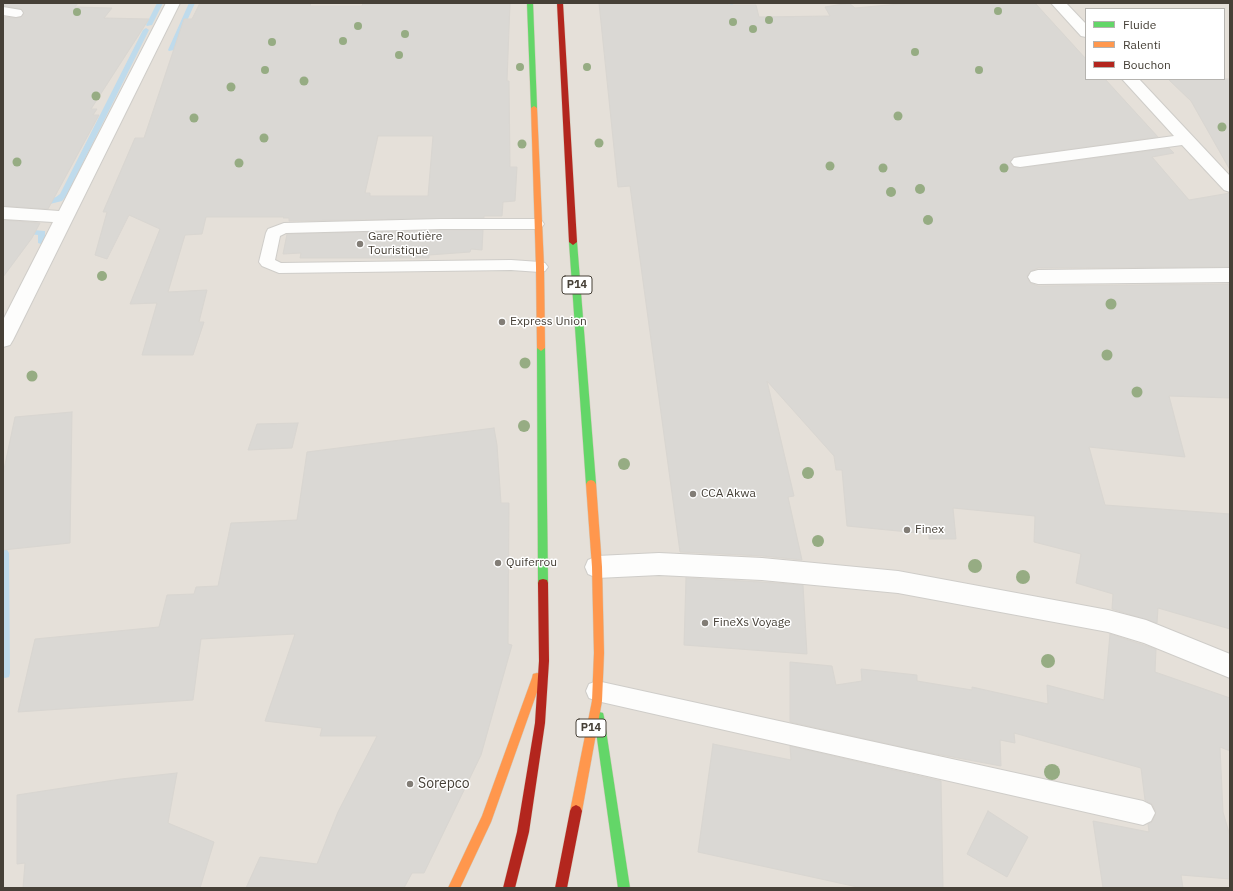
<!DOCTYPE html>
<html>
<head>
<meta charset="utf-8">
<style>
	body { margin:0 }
	#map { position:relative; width:1233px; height:891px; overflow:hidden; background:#f1efeb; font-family:"IBM Plex Sans",sans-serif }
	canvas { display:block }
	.frame { position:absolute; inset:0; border:4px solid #464037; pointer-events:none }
	.legend { position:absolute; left:1085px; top:8px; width:140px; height:72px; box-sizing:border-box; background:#fff; border:1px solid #b5b3af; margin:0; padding:5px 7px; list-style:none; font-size:12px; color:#464037 }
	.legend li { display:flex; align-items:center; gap:8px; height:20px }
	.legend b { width:20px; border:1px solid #b5b3af }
</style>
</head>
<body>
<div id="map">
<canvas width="1233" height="891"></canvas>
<div class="frame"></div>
<ul class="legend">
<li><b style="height:5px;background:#63d668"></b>Fluide</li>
<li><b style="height:5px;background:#ff974d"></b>Ralenti</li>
<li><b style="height:5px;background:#b3261e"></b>Bouchon</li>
</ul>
</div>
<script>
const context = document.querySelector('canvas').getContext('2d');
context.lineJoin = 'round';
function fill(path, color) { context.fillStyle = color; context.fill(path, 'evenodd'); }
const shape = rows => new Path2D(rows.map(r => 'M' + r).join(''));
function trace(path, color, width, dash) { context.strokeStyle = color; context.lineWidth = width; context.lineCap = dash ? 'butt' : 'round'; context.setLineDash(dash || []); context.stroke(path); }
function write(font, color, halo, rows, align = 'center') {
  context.font = font + ' "IBM Plex Sans",sans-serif'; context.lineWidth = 3; context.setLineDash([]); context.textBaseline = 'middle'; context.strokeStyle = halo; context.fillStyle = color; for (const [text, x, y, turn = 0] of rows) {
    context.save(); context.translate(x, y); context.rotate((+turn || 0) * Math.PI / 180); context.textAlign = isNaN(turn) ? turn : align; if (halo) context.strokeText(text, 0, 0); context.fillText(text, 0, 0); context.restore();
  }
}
const residential = shape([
	[3,3,1230,3,1230,888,3,888],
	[1086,9,1224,9,1224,79,1086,79]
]);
const stream = shape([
	[157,3,163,3,152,25,147,26,146,25,157,3],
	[189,3,195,3,174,50,169,51,168,50,189,3],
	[724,3,735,3,732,5,724,3],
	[146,28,149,30,67,195,62,201,46,205,43,205,43,201,56,197,60,194,143,30,146,28],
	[21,229,45,231,45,241,41,244,38,243,38,235,21,233,21,229],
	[3,549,7,550,9,553,10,673,9,677,5,678,3,677,3,549]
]);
const building = shape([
	[3,3,78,3,75,7,112,8,104,18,149,19,91,109,97,109,93,115,99,115,48,209,3,206,3,17,16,18,21,17,24,14,21,9,3,6,3,3],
	[200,3,311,3,310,6,362,6,363,3,510,3,507,81,509,81,510,167,517,167,515,201,503,202,502,216,484,216,484,218,289,221,289,218,283,218,284,217,206,217,202,234,185,235,168,292,207,290,199,322,204,322,193,355,142,355,157,303,130,304,160,229,129,215,107,259,95,255,107,212,103,212,135,138,144,138,184,19,192,19,200,3],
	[378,136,433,136,428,196,370,196,370,193,365,193,378,136],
	[599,3,727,3,728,5,756,5,759,17,830,16,825,7,849,3,855,8,911,3,1035,3,1086,59,1086,79,1105,79,1158,137,1014,157,1010,162,1013,167,1020,168,1169,148,1174,153,1152,157,1189,200,1230,193,1230,267,1038,268,1031,271,1027,276,1030,283,1038,286,1230,284,1230,398,1169,396,1185,457,1089,447,1105,505,1230,514,1230,629,1158,608,1157,623,1112,609,1113,594,1076,583,1081,554,1034,542,1035,516,953,508,956,539,929,539,929,534,847,526,842,470,836,470,834,456,767,381,794,496,788,497,802,560,762,556,680,552,630,186,618,187,599,3],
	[1168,79,1230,79,1230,170,1191,101,1168,79],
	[3,220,40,223,32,238,3,277,3,220],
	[441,230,483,230,482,250,471,249,470,252,429,255,429,258,300,258,301,253,283,254,287,234,441,230],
	[72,412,70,543,3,550,3,474,15,417,72,412],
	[298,423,292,448,248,450,257,424,298,423],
	[494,428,497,445,501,503,509,503,508,644,512,645,481,755,424,873,412,873,404,888,246,888,260,857,317,864,338,812,377,736,320,736,322,728,265,721,295,634,201,639,193,700,18,712,35,639,159,627,167,595,194,594,196,587,218,586,231,523,297,520,307,452,494,428],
	[686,578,762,582,803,585,807,654,684,645,686,578],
	[1110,634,1156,649,1155,672,1230,698,1230,751,1220,747,1223,812,1230,836,1230,879,1181,875,1183,888,1103,888,1093,821,1149,832,1148,824,1152,822,1156,812,1152,804,1145,800,1141,768,1014,733,1015,743,1000,740,1001,766,920,751,790,722,790,662,832,666,836,685,862,681,861,669,917,675,917,681,972,690,972,687,1048,704,1047,685,1104,700,1110,634],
	[713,744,791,760,790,746,941,781,943,888,862,888,698,852,713,744],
	[177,773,168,823,214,842,200,888,23,888,25,863,17,864,17,795,121,779,177,773],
	[988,811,1028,837,1007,877,967,854,988,811]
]);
const lane = shape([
	[441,219,537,219,542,221,544,224,542,227,537,229,441,229,286,233,280,236,275,260,281,263,511,260,540,262,545,263,548,267,545,271,540,272,511,270,279,273,262,266,259,262,266,233,268,229,284,223,441,219],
	[597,681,1143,801,1151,805,1155,813,1151,821,1143,825,597,701,589,698,586,691,589,684,597,681]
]);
const street = shape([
	[166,3,180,3,13,340,10,345,3,347,3,320,53,222,3,219,3,207,59,211,166,3],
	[1051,3,1066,3,1086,24,1086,37,1081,36,1051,3],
	[3,7,21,10,23,13,21,16,16,17,3,15,3,7],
	[1122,79,1139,79,1230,176,1230,192,1224,190,1182,145,1020,167,1014,166,1011,162,1014,158,1020,157,1174,136,1122,79],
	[1230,268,1230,282,1038,284,1031,282,1028,277,1031,272,1038,270,1230,268],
	[659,553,762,558,898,571,1108,610,1146,620,1230,654,1230,678,1144,643,1108,632,898,593,762,580,659,575,597,578,588,574,585,567,588,560,597,556,659,553]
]);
const fast = shape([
	[527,3,533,3,537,108,534,110,531,108,527,3],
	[573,239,577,242,596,484,594,487,591,488,588,487,586,484,569,242,573,239],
	[541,345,545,348,548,583,547,586,543,587,539,586,538,583,537,348,541,345],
	[599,712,603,713,604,717,630,888,618,888,594,717,595,713,599,712]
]);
const slow = shape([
	[534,106,537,108,544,267,545,348,541,351,537,348,536,267,531,108,534,106],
	[591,480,594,481,596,484,602,567,604,653,602,701,582,811,580,815,576,817,572,815,570,811,592,701,594,653,592,567,586,484,588,481,591,480],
	[537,673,541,674,542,678,491,822,460,888,448,888,482,816,532,678,533,674,537,673]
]);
const jam = shape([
	[557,3,563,3,577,242,573,245,569,242,557,3],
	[543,579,547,580,548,583,549,661,545,723,529,832,515,888,503,888,517,832,535,723,539,661,538,583,539,580,543,579],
	[576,805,580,807,582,811,567,888,555,888,570,811,572,807,576,805]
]);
const trees = [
	[998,11,4],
	[77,12,4],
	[769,20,4],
	[733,22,4],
	[358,26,4],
	[753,29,4],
	[405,34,4],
	[343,41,4],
	[272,42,4],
	[915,52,4],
	[399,55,4],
	[520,67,4],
	[587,67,4],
	[265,70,4],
	[979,70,4],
	[304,81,4.5],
	[231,87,4.5],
	[96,96,4.5],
	[898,116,4.5],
	[194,118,4.5],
	[1222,127,4.5],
	[264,138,4.5],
	[599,143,4.5],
	[522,144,4.5],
	[17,162,4.5],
	[239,163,4.5],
	[830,166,4.5],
	[883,168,4.5],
	[1004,168,4.5],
	[920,189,5],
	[891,192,5],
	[928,220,5],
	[102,276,5],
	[1111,304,5.5],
	[1107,355,5.5],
	[525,363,5.5],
	[32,376,5.5],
	[1137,392,5.5],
	[524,426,6],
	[624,464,6],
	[808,473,6],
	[818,541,6],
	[975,566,7],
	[1023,577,7],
	[1048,661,7],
	[1052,772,8]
];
const markers = [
	[360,244,4,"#827d76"],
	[502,322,4,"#827d76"],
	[693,494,4,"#827d76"],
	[907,530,4,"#827d76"],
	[498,563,4,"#827d76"],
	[705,623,4,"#827d76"],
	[410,784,4,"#827d76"]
];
const shields = [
	[577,285,30],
	[591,728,30]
];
const shieldNames = [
	["P14",577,285],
	["P14",591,728]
];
const poiNames = [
	["Gare Routière",368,237],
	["Touristique",368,251],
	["Express Union",510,322],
	["CCA Akwa",701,494],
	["Finex",915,530],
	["Quiferrou",506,563],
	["FineXs Voyage",713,623]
];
const nearPoinames = [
	["Sorepco",418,784]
];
fill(residential, '#e5e0d9');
fill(stream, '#bfdbec');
fill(building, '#dad8d4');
trace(building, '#d9d6d1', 1);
trace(lane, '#cfcdc9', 2);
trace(street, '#cfcdc9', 2);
trace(fast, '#d2caba', 1);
trace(slow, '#d2caba', 1);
trace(jam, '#d2caba', 1);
fill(lane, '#fdfdfc');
fill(street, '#fdfdfc');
fill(fast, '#63d668');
fill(slow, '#ff974d');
fill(jam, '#b3261e');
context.fillStyle = '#96ac83';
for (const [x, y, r] of trees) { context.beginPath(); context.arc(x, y, r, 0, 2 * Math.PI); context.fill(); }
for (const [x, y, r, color] of markers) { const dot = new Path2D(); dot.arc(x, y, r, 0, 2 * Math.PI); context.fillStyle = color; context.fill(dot); trace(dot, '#fff', 1.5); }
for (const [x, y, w] of shields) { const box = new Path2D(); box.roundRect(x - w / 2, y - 9, w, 18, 3); context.fillStyle = '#fff'; context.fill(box); trace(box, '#464037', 1); }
write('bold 11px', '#464037', null, shieldNames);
write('12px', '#464037', '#fff', poiNames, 'left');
write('14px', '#464037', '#fff', nearPoinames, 'left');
</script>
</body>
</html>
